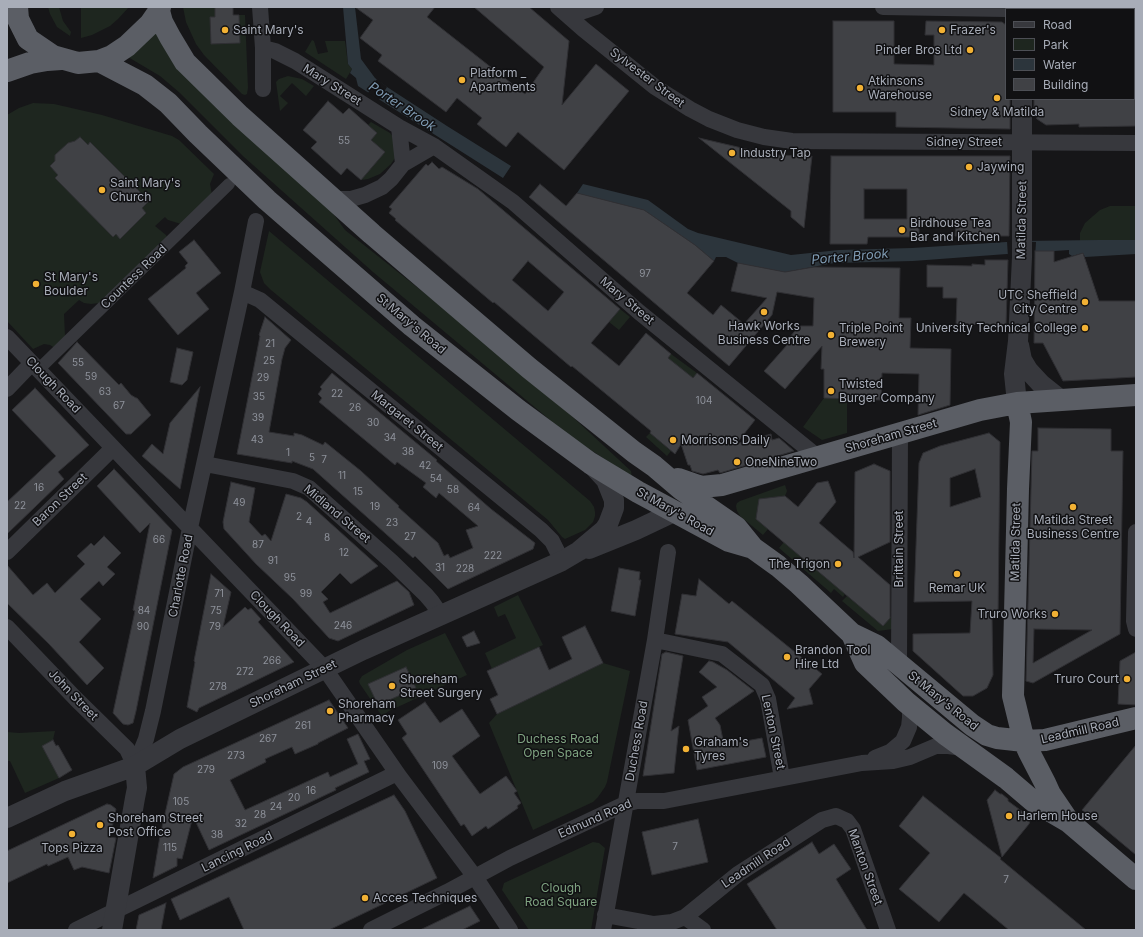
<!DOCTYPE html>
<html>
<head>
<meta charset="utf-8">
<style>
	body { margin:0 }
	#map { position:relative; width:1143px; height:937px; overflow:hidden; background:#161618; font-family:Inter,sans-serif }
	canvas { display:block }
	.frame { position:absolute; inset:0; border:8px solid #a8adb8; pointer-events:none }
	.legend { position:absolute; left:1005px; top:8px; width:130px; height:92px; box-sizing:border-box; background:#111113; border:1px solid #4d4f55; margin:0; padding:5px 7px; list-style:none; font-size:12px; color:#a8adb8 }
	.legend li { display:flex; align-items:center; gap:8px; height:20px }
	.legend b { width:20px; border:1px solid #4d4f55 }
</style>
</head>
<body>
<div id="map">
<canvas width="1143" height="937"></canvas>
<div class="frame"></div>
<ul class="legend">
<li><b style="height:5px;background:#37383d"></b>Road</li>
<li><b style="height:11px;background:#1e261f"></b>Park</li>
<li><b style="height:11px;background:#2c353c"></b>Water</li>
<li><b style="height:11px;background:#404145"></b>Building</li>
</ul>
</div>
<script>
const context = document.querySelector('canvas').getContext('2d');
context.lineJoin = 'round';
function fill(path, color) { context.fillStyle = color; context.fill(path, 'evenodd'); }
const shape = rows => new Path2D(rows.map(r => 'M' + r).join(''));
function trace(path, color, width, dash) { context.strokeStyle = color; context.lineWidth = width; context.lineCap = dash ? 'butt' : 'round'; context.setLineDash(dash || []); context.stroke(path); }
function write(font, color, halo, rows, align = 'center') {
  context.font = font + ' Inter,sans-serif'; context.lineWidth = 3; context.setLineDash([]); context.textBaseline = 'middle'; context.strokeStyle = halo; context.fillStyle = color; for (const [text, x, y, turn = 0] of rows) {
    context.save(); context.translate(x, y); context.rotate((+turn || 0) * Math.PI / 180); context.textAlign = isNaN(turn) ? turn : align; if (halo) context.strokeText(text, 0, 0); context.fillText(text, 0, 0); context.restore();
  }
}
const green = shape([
	[48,7,59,7,63,21,71,32,70,36,57,27,50,14],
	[81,7,129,7,118,19,110,26,92,35,81,38],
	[183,7,215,7,215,17,210,17,211,44,239,43,239,15,245,15,248,88,247,94,245,95,242,94,204,55,196,44,186,22],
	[156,29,329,208,345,230,432,299,563,408,631,471,632,477,568,435,373,272,244,157,180,93,160,76,128,57],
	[312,40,314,41,318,54,328,52,325,41,345,41,348,64,352,69,346,79,305,52],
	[288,76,302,79,314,86,306,96,292,83,280,96,288,103,280,111,276,82,279,79],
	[33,103,54,104,102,115,172,136,179,140,214,174,210,184,212,195,181,224,168,220,165,217,155,226,166,235,168,239,99,303,91,304,84,303,79,300,64,314,65,336,55,348,50,345,44,344,33,349,7,321,7,115,19,108],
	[371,122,390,133,394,138,395,158,391,164,380,174,368,179,361,180,385,152,371,140,377,133,368,125],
	[1110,206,1136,206,1136,240,1080,241,1080,233,1085,223,1100,210],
	[269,231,590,501,594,507,595,512,595,516,593,522,585,530,565,539,562,537,548,520,271,290,264,283,260,272],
	[620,309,630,317,619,330,609,322],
	[671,354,697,373,678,396,673,391,687,374,668,358],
	[824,398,847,399,847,433,822,440,803,427],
	[650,433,671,451,667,456,646,437],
	[785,485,787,491,785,496,759,499,756,519,768,529,763,535,740,516,737,511,736,506,737,503,740,501],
	[784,542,845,594,843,597,834,589,831,593,779,548],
	[518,595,543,645,492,669,485,653,516,638,505,614,498,617,494,607],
	[847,596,883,626,891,616,893,629,878,631,842,601],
	[445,633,467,675,389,711,382,716,360,684,359,681,362,676,407,650],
	[603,663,630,671,607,782,605,787,598,797,593,802,533,830,489,723,497,714],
	[55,731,53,740,59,778,25,793,10,761,7,761,7,732,19,733],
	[593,842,599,843,605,848,591,930,529,930,502,890,504,883]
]);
const water = shape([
	[343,7,355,7,361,59,375,78,387,87,447,126,511,166,503,178,358,86,356,78,350,73,352,69,348,64],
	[583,184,648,200,688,229,698,233,791,255,839,250,912,248,1022,241,1098,240,1136,240,1136,254,1085,257,1083,253,1072,256,1069,254,1069,250,1054,251,1035,251,1035,257,1022,257,1007,254,913,261,834,263,785,272,738,263,726,257,716,257,714,261,695,245,644,210,577,193]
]);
const pier = shape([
	[377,79,387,87,379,100,368,93],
	[1007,241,1036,242,1035,257,1022,259,1008,257]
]);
const building = shape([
	[215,7,233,7,233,15,239,15,240,43,211,44,210,17,215,17,215,7],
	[355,7,435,7,427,17,525,94,544,67,474,7,529,7,569,41,562,105,596,64,629,91,564,170,518,132,506,147,477,124,482,118,457,98,446,112,378,61,382,55,360,38,373,20,355,7],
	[833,21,894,21,894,64,934,65,934,35,925,35,926,21,1002,22,1006,25,1006,99,1010,99,1010,129,896,127,896,112,833,112,833,21],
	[1034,99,1136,99,1136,126,1079,127,1079,124,1046,125,1037,119,1034,113,1034,99],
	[328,101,343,114,349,108,377,133,371,140,385,152,361,180,347,168,341,175,311,148,317,142,303,130,328,101],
	[80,137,88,145,90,142,149,201,142,208,146,213,120,239,116,234,113,237,55,178,58,175,50,166,55,161,55,155,68,143,75,141,80,137],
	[699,138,772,155,812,156,804,228,791,217,791,211,699,138],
	[831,156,1010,156,1009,236,955,236,956,222,925,222,925,225,919,225,919,237,868,237,867,244,830,244,831,156],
	[864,189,907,189,907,219,864,219,864,189],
	[432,162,439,169,442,167,478,189,620,309,591,343,619,366,646,333,671,354,668,358,693,378,697,373,755,420,736,444,771,434,772,440,779,438,794,451,720,473,718,470,703,474,692,471,690,465,688,465,681,444,675,454,650,433,651,431,572,366,571,367,494,302,493,303,395,220,396,219,389,213,392,209,389,207,426,164,428,166,432,162],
	[528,261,564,292,548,311,512,280,528,261],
	[540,184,566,206,577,193,644,210,695,245,714,261,687,293,713,315,721,305,744,324,767,298,731,291,738,263,785,272,814,267,900,268,899,318,911,318,910,348,951,349,950,405,918,415,919,374,882,373,881,400,824,398,824,369,821,369,822,346,785,389,764,371,787,345,785,343,799,326,813,326,814,298,777,292,772,315,729,366,529,197,540,184],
	[194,240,221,273,196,293,209,309,178,335,148,299,186,268,185,266,188,263,179,252,194,240],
	[1035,251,1054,251,1054,262,1083,253,1099,301,1136,301,1136,377,1063,381,1043,343,1034,343,1035,251],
	[985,260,1008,260,1006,325,956,324,957,298,943,298,943,287,927,287,927,265,972,266,972,264,985,265,985,260],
	[265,317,291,340,285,348,282,359,269,432,294,436,294,433,302,435,323,445,325,442,361,471,399,506,398,507,438,543,444,556,448,554,450,558,473,548,466,530,478,526,439,493,436,498,423,487,426,483,397,462,395,465,319,402,322,398,318,394,322,389,320,387,332,373,437,460,436,461,491,509,535,543,533,549,448,589,415,556,413,558,313,469,292,461,292,463,237,454,260,336,259,335,265,317],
	[77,342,119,385,121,383,131,395,136,398,137,398,151,415,131,434,126,434,58,363,77,342],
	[177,348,193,352,187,380,182,385,170,382,177,348],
	[200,387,180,489,142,456,152,444,163,454,170,423,200,387],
	[35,388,89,445,58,472,64,479,7,534,7,502,56,456,12,410,35,388],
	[1038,428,1111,429,1111,451,1123,451,1120,634,1033,683,1026,681,1032,451,1038,451,1038,428],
	[1034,629,1092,630,1033,663,1034,629],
	[989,433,1000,442,998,618,992,618,993,675,987,688,973,696,963,696,913,651,913,634,970,633,972,601,914,602,919,463,923,453,940,446,989,433],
	[975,469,981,497,950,507,950,478,975,469],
	[874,464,890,471,890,542,858,557,890,585,890,618,883,626,756,519,759,499,785,496,798,507,817,483,828,481,836,502,819,523,853,552,854,558,855,472,874,464],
	[114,469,172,530,136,711,133,723,128,725,123,724,113,713,135,611,133,610,150,523,140,533,97,486,114,469],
	[231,482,255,488,249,522,262,536,265,534,271,541,286,494,301,498,307,502,378,566,351,584,340,573,321,592,328,599,323,602,330,613,397,581,409,592,414,605,338,641,329,638,293,599,256,564,224,529,223,522,231,482],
	[104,536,121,553,107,567,115,574,103,586,99,581,80,599,101,619,79,642,104,668,87,685,49,644,7,603,7,565,33,595,47,583,55,593,85,564,77,556,91,543,94,546,104,536],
	[619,568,640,572,639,580,641,580,635,616,611,611,619,568],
	[211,574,231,592,223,627,245,607,248,610,251,608,261,619,258,622,294,662,199,708,197,712,187,707,195,662,194,661,211,574],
	[699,579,729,604,732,601,822,674,809,689,813,704,787,709,795,698,728,642,675,634,682,594,696,596,699,579],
	[585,626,603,663,497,714,490,699,498,695,487,671,539,647,549,670,572,659,562,637,585,626],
	[474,631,480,643,467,647,462,637,474,631],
	[666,652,683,656,671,731,679,726,674,773,643,776,662,654,666,652],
	[1136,652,1136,705,1118,704,1120,661,1136,652],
	[709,661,713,662,727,670,754,691,715,718,720,725,724,745,762,738,766,757,697,770,688,720,708,706,702,697,717,687,699,672,709,661],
	[406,667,416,688,378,705,368,684,406,667],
	[329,700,348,728,318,743,318,744,295,754,292,747,265,759,266,762,230,780,245,810,328,772,330,777,358,764,347,739,358,734,370,759,364,761,369,772,335,788,336,790,209,850,193,816,182,859,177,858,177,866,153,878,160,836,174,774,183,767,329,700],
	[425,702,440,723,462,709,480,736,452,756,480,794,506,776,517,791,514,793,521,803,517,806,518,808,488,829,486,826,472,836,464,824,461,826,402,738,407,734,398,720,425,702],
	[53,740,56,746,58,745,72,770,59,778,42,746,53,740],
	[1136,745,1136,855,1082,810,1136,745],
	[995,790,1000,794,1002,794,1008,799,1008,801,1031,818,1029,824,1002,857,987,800,995,790],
	[394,795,405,811,437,878,329,930,244,930,229,897,180,920,171,899,394,795],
	[923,796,1001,858,1000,859,1086,930,1009,930,964,893,939,922,899,889,930,853,899,826,923,796],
	[107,804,111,805,116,809,110,837,116,838,109,873,82,867,74,870,68,857,48,866,47,864,7,883,7,851,107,804],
	[698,819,708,862,652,875,642,832,698,819],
	[812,842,819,854,834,844,851,869,836,879,867,930,777,930,747,884,812,842],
	[166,903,161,930,136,930,139,915,166,903],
	[470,906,480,921,462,930,420,930,470,906]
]);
const pedestrian = shape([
	[38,370,229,184]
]);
const minor = shape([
	[260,7,263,48,263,89],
	[558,7,583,29,655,87,690,109,709,119,737,130,764,137,792,141,1136,143],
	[883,7,1006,9],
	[1071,9,1136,9],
	[569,16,596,7],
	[263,48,275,51,295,61,399,127,434,146,513,202,639,312,819,458],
	[403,164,434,146],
	[332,199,351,199,365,195,382,187,391,179,403,164,399,127],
	[242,292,260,300,541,530,552,541,562,561],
	[7,337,325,669,399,776,475,877,510,930],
	[7,389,32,363],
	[205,464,293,481,309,488,392,562,426,595,432,602,441,615],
	[1136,532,1134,621,1136,629],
	[7,552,113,448],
	[7,627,76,699,127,749,135,766],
	[655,640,722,654,762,685,768,699,782,778],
	[899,665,900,434],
	[875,758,890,752,903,741,909,727,910,718,910,709,906,702],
	[135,766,146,739,153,711,190,528,242,292,256,221],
	[605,915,654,924,672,922,685,917,738,874,822,820,836,816,847,821,853,829,888,930],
	[685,917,703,930],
	[76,930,397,773],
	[371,930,447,892,510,858,625,804,637,801,664,801,862,763,893,761,910,757,936,746,948,746,964,748],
	[603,930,655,640,668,552]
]);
const tertiary = shape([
	[1023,9,1023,7],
	[1019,345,1022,360,1028,370,1041,384,1061,400],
	[1017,403,1014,374,1018,341,1022,257,1022,99],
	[589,549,636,530,674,512],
	[7,818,65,791,135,766,180,739,363,650,562,561,579,551,604,530,608,524,614,508,614,500,606,480,593,466],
	[112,930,135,798,137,788,135,766]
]);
const trunk = shape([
	[17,7,18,19,28,39,53,56,78,63,99,61,112,56,127,46,150,24,159,11,160,7],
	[159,11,162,22,170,37,185,62,240,116,372,234,529,368,634,452,654,466,681,489,736,527,753,548,778,566,799,584,852,634,877,646,972,725,987,735,997,738,1024,741,1045,740,1136,718],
	[99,61,145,85,168,103,198,134,267,200,412,326,518,410,590,463,638,492,729,541,753,548],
	[7,71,30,63,47,60,61,59],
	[1017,403,1021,422,1018,489,1013,696,1024,741,1029,752,1045,783,1050,794,1069,822],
	[678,479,701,487,722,485,980,410,1017,403,1136,395],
	[852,634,865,663,906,702,945,734,1006,778,1033,801,1069,822,1136,879]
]);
const markers = [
	[225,30,4,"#f2b134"],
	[942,30,4,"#f2b134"],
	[970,50,4,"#f2b134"],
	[462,80,4,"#f2b134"],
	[860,88,4,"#f2b134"],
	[997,98,4,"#f2b134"],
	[732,153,4,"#f2b134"],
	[969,167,4,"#f2b134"],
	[102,190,4,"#f2b134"],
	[902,230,4,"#f2b134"],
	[36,284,4,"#f2b134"],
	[1085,302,4,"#f2b134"],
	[764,312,4,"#f2b134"],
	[1085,328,4,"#f2b134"],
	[831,335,4,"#f2b134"],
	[831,391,4,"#f2b134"],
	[673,440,4,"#f2b134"],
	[737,462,4,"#f2b134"],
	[1073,507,4,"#f2b134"],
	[838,564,4,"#f2b134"],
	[957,574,4,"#f2b134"],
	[1055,614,4,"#f2b134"],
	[787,657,4,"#f2b134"],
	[1127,679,4,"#f2b134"],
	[392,686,4,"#f2b134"],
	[330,711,4,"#f2b134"],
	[686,749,4,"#f2b134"],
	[1009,816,4,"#f2b134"],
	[100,825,4,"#f2b134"],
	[72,834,4,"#f2b134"],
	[365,898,4,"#f2b134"]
];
const numberNames = [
	["55",344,141],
	["97",645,274],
	["21",270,344],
	["25",269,361],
	["55",78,363],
	["59",91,377],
	["29",263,378],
	["63",105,392],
	["22",337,394],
	["35",259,397],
	["104",704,401],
	["67",119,406],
	["26",355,408],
	["39",258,418],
	["30",373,423],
	["34",390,438],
	["43",257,440],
	["38",408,452],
	["1",288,453],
	["5",312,458],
	["7",324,460],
	["42",425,466],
	["11",342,476],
	["54",436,479],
	["16",39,488],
	["58",453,490],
	["15",358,492],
	["49",239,503],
	["22",20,506],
	["19",375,507],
	["64",474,508],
	["2",299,517],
	["4",309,522],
	["23",392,523],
	["27",410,537],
	["8",327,538],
	["66",159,540],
	["87",258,545],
	["12",344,553],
	["222",493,556],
	["91",273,561],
	["31",440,568],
	["228",465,569],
	["95",290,578],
	["71",219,594],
	["99",306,594],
	["84",144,611],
	["75",216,611],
	["246",343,626],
	["90",143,627],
	["79",215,627],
	["266",272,661],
	["272",245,672],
	["278",218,687],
	["261",303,726],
	["267",268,739],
	["273",236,756],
	["109",440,766],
	["279",206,770],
	["16",311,791],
	["20",294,798],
	["105",181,802],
	["24",276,807],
	["28",260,815],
	["32",241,824],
	["38",217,835],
	["7",675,847],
	["115",170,848],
	["7",1006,880]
];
const poiNames = [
	["Saint Mary's",233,30],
	["Frazer's",950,30],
	["Pinder Bros Ltd",962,50,"right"],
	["Platform _",470,73],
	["Apartments",470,87],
	["Atkinsons",868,81],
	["Warehouse",868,95],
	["Sidney & Matilda",997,112,"center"],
	["Industry Tap",740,153],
	["Jaywing",977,167],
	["Saint Mary's",110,183],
	["Church",110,197],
	["Birdhouse Tea",910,223],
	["Bar and Kitchen",910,237],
	["St Mary's",44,277],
	["Boulder",44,291],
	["UTC Sheffield",1077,295,"right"],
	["City Centre",1077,309,"right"],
	["Hawk Works",764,326,"center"],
	["Business Centre",764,340,"center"],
	["Triple Point",839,328],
	["Brewery",839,342],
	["University Technical College",1077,328,"right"],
	["Twisted",839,384],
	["Burger Company",839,398],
	["Morrisons Daily",681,440],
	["OneNineTwo",745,462],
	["Matilda Street",1073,520,"center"],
	["Business Centre",1073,534,"center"],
	["The Trigon",830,564,"right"],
	["Remar UK",957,588,"center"],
	["Truro Works",1047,614,"right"],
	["Brandon Tool",795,650],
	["Hire Ltd",795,664],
	["Shoreham",400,679],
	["Street Surgery",400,693],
	["Truro Court",1119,679,"right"],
	["Shoreham",338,704],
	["Pharmacy",338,718],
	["Graham's",694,742],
	["Tyres",694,756],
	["Harlem House",1017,816],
	["Shoreham Street",108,818],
	["Post Office",108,832],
	["Tops Pizza",72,848,"center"],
	["Acces Techniques",373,898]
];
const streetNames = [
	["Sylvester Street",647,78,37],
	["Mary Street",332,85,32],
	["Sidney Street",964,142],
	["Matilda Street",1022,220,-89],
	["Countess Road",134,277,-44],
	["Mary Street",627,301,40],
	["St Mary's Road",411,324,40],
	["Clough Road",53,385,46],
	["Margaret Street",407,421,39],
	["Shoreham Street",891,436,-16],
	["Baron Street",60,500,-44],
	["St Mary's Road",675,512,29],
	["Midland Street",337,514,40],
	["Matilda Street",1016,542,-89],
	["Brittain Street",899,549,-90],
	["Charlotte Road",181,576,-79],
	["Clough Road",277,619,46],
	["Shoreham Street",293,684,-26],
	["John Street",73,695,46],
	["St Mary's Road",943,701,39],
	["Leadmill Road",1080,731,-13],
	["Lenton Street",773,732,78],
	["Duchess Road",637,741,-80],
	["Edmund Road",595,819,-24],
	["Lancing Road",237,852,-26],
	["Leadmill Road",756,863,-34],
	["Manton Street",865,867,70]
];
const parkNames = [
	["Duchess Road",558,739],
	["Open Space",558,753],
	["Clough",561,888],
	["Road Square",561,902]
];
const waterNames = [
	["Porter Brook",402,107,34],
	["Porter Brook",850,257,-5]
];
fill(green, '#1e261f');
fill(water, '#2c353c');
fill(pier, '#161618');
fill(building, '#404145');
trace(building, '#303034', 1);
trace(pedestrian, '#37383d', 12);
trace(minor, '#37383d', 16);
trace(tertiary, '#37383d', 20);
trace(trunk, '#5b5e65', 22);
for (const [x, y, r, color] of markers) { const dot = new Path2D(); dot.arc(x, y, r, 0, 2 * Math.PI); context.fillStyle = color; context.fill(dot); trace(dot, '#111113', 1.5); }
write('10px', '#8e929b', null, numberNames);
write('12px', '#a8adb8', '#111113', poiNames, 'left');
write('12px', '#a8adb8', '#111113', streetNames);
write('12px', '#7fa381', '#111113', parkNames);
write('italic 13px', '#7f9bb3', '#111113', waterNames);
</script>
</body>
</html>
